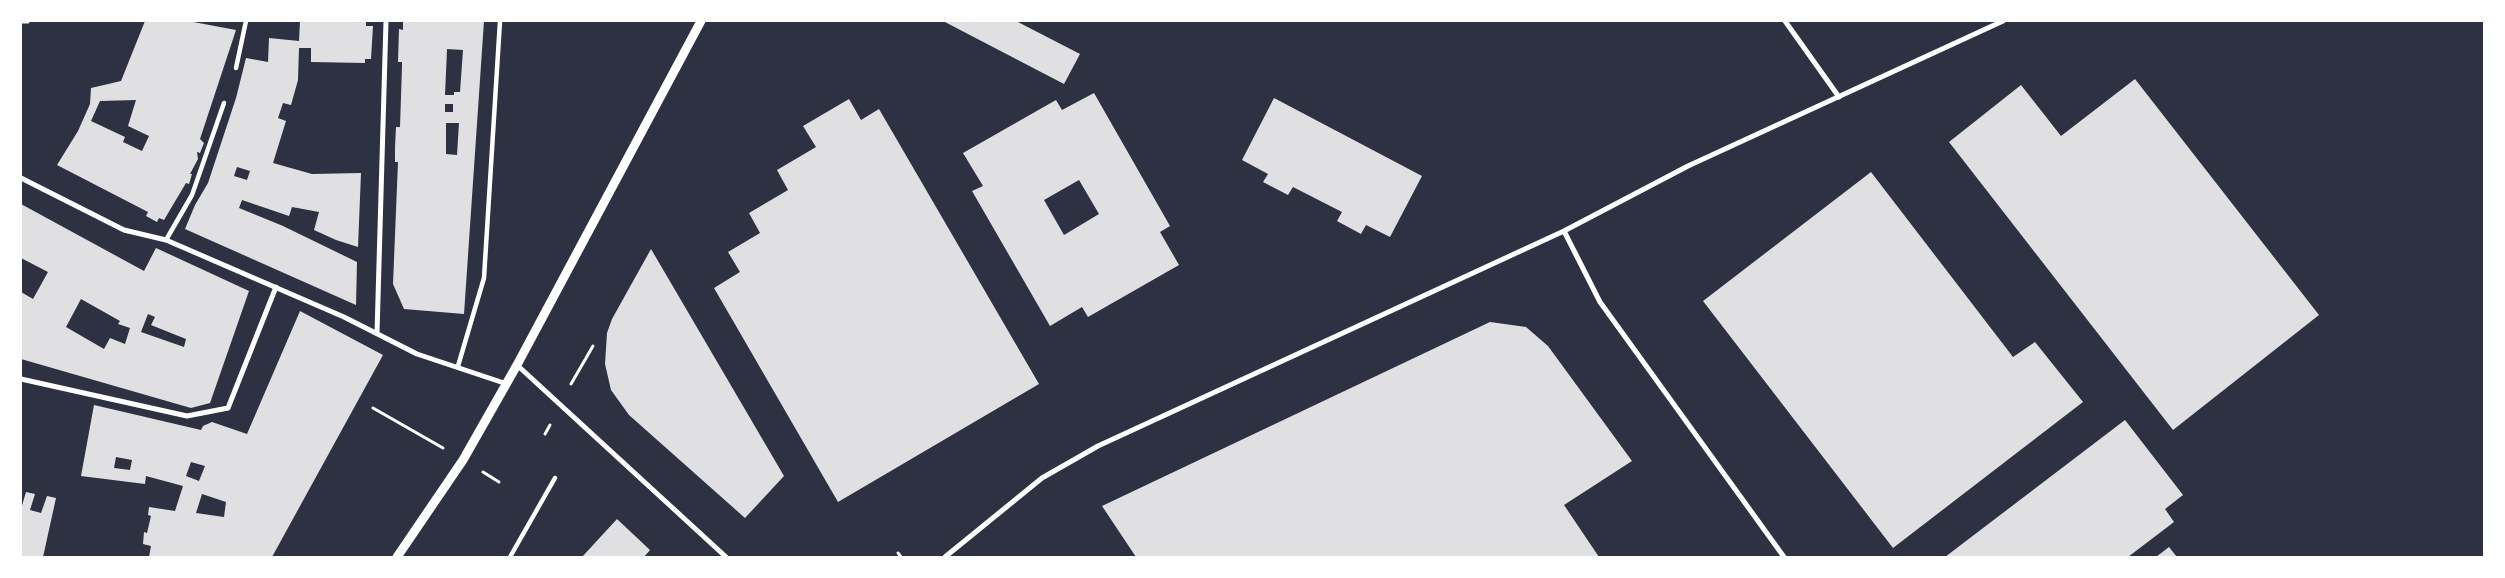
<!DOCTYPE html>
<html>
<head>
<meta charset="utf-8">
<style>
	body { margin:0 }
	#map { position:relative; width:2505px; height:578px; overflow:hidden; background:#2d3142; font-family:Montserrat,sans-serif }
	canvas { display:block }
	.frame { position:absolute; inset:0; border:22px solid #fff; pointer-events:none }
</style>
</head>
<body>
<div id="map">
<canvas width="2505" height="578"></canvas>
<div class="frame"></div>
</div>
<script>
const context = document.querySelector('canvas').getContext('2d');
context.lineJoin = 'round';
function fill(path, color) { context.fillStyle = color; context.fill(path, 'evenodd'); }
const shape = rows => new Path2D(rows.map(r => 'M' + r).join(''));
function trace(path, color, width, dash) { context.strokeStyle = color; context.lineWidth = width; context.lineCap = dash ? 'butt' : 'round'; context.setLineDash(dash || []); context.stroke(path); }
const building = shape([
	[145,21,188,21,236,30,200,139,204,143,200,153,197,152,198,159,190,174,192,174,189,184,186,183,164,220,159,218,157,222,146,216,148,212,57,165,78,131,90,104,91,88,121,81],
	[136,100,128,126,149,136,142,151,123,142,125,137,91,121,100,101],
	[300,21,366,21,366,26,373,26,371,59,365,59,365,63,311,62,311,48,299,48,298,80,291,105,283,103,278,118,286,121,273,163,312,174,361,173,358,247,336,240,314,230,319,212,292,207,289,216,242,200,239,208,283,226,357,262,356,305,185,229,195,205,208,183,236,98,246,58,268,62,269,38,299,41],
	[237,167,250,171,247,180,234,176],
	[403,21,484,21,464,314,404,309,393,284,398,162,395,162,395,147,396,127,400,127,402,66,402,62,398,62,399,29,403,30],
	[447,49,463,50,460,92,454,92,454,95,445,95],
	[445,104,453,104,453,112,445,112],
	[446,123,459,123,457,155,446,154],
	[943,21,1016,21,1080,54,1064,84],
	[2135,79,2319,315,2173,430,1949,142,2021,85,2061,136],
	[1094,93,1170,226,1160,232,1179,265,1088,317,1082,307,1050,326,972,191,983,186,963,153,1056,100,1062,110],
	[1079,180,1099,214,1064,235,1044,200],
	[1274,98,1422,176,1390,237,1366,225,1361,234,1337,221,1342,212,1293,187,1288,195,1263,182,1268,174,1242,160],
	[849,99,861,120,879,109,1039,384,838,502,714,288,740,272,728,252,760,233,749,213,788,190,777,170,816,147,803,126],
	[1871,172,2013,357,2035,342,2083,402,1893,548,1703,301],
	[21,204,144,271,156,248,249,291,210,403,191,408,21,359,21,292,33,299,48,272,21,258],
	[81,299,120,321,118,324,130,328,125,344,110,338,104,349,66,327],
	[148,314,155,317,151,325,186,339,184,347,141,332],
	[651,249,784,476,745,518,629,415,611,390,605,364,607,333,612,319],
	[300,311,383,355,272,557,149,557,151,546,143,544,144,532,147,533,151,516,148,515,149,507,175,511,183,486,146,476,145,484,81,476,94,405,201,430,203,426,212,422,247,434],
	[116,457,132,460,130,470,114,468],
	[191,462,205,466,199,481,186,476],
	[202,494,226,502,224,517,196,513],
	[1490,322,1526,327,1548,346,1632,461,1564,505,1599,557,1136,557,1102,506],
	[2125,420,2183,495,2165,509,2174,522,2128,557,1945,557],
	[26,492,35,494,30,510,41,513,47,496,56,498,43,557,21,557,21,509],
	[617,519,650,550,644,557,582,557],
	[2169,547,2177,557,2156,557]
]);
const path = shape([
	[21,22,28,22],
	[571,384,593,346],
	[373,408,443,448],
	[545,434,550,425],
	[483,472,499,482],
	[898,553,901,557]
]);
const pedestrian = shape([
	[236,68,246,21],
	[166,240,192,195,224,103],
	[458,366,484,278,500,21],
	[510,557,555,478]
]);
const minor = shape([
	[1785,21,1839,97],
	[21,178,124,230,166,240,344,317,417,354,507,384],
	[1564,231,1600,302,1784,557],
	[377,333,386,21],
	[517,365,726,557],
	[21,379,187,416,228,408,276,287],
	[945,557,1042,478,1098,446,1564,231,1688,166,2003,21]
]);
const tertiary = shape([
	[397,557,463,460,517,365,701,21]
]);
fill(building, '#e0e0e3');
trace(path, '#fff', 3);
trace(pedestrian, '#fff', 4.5);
trace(minor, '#fff', 5);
trace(tertiary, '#fff', 9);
</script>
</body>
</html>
